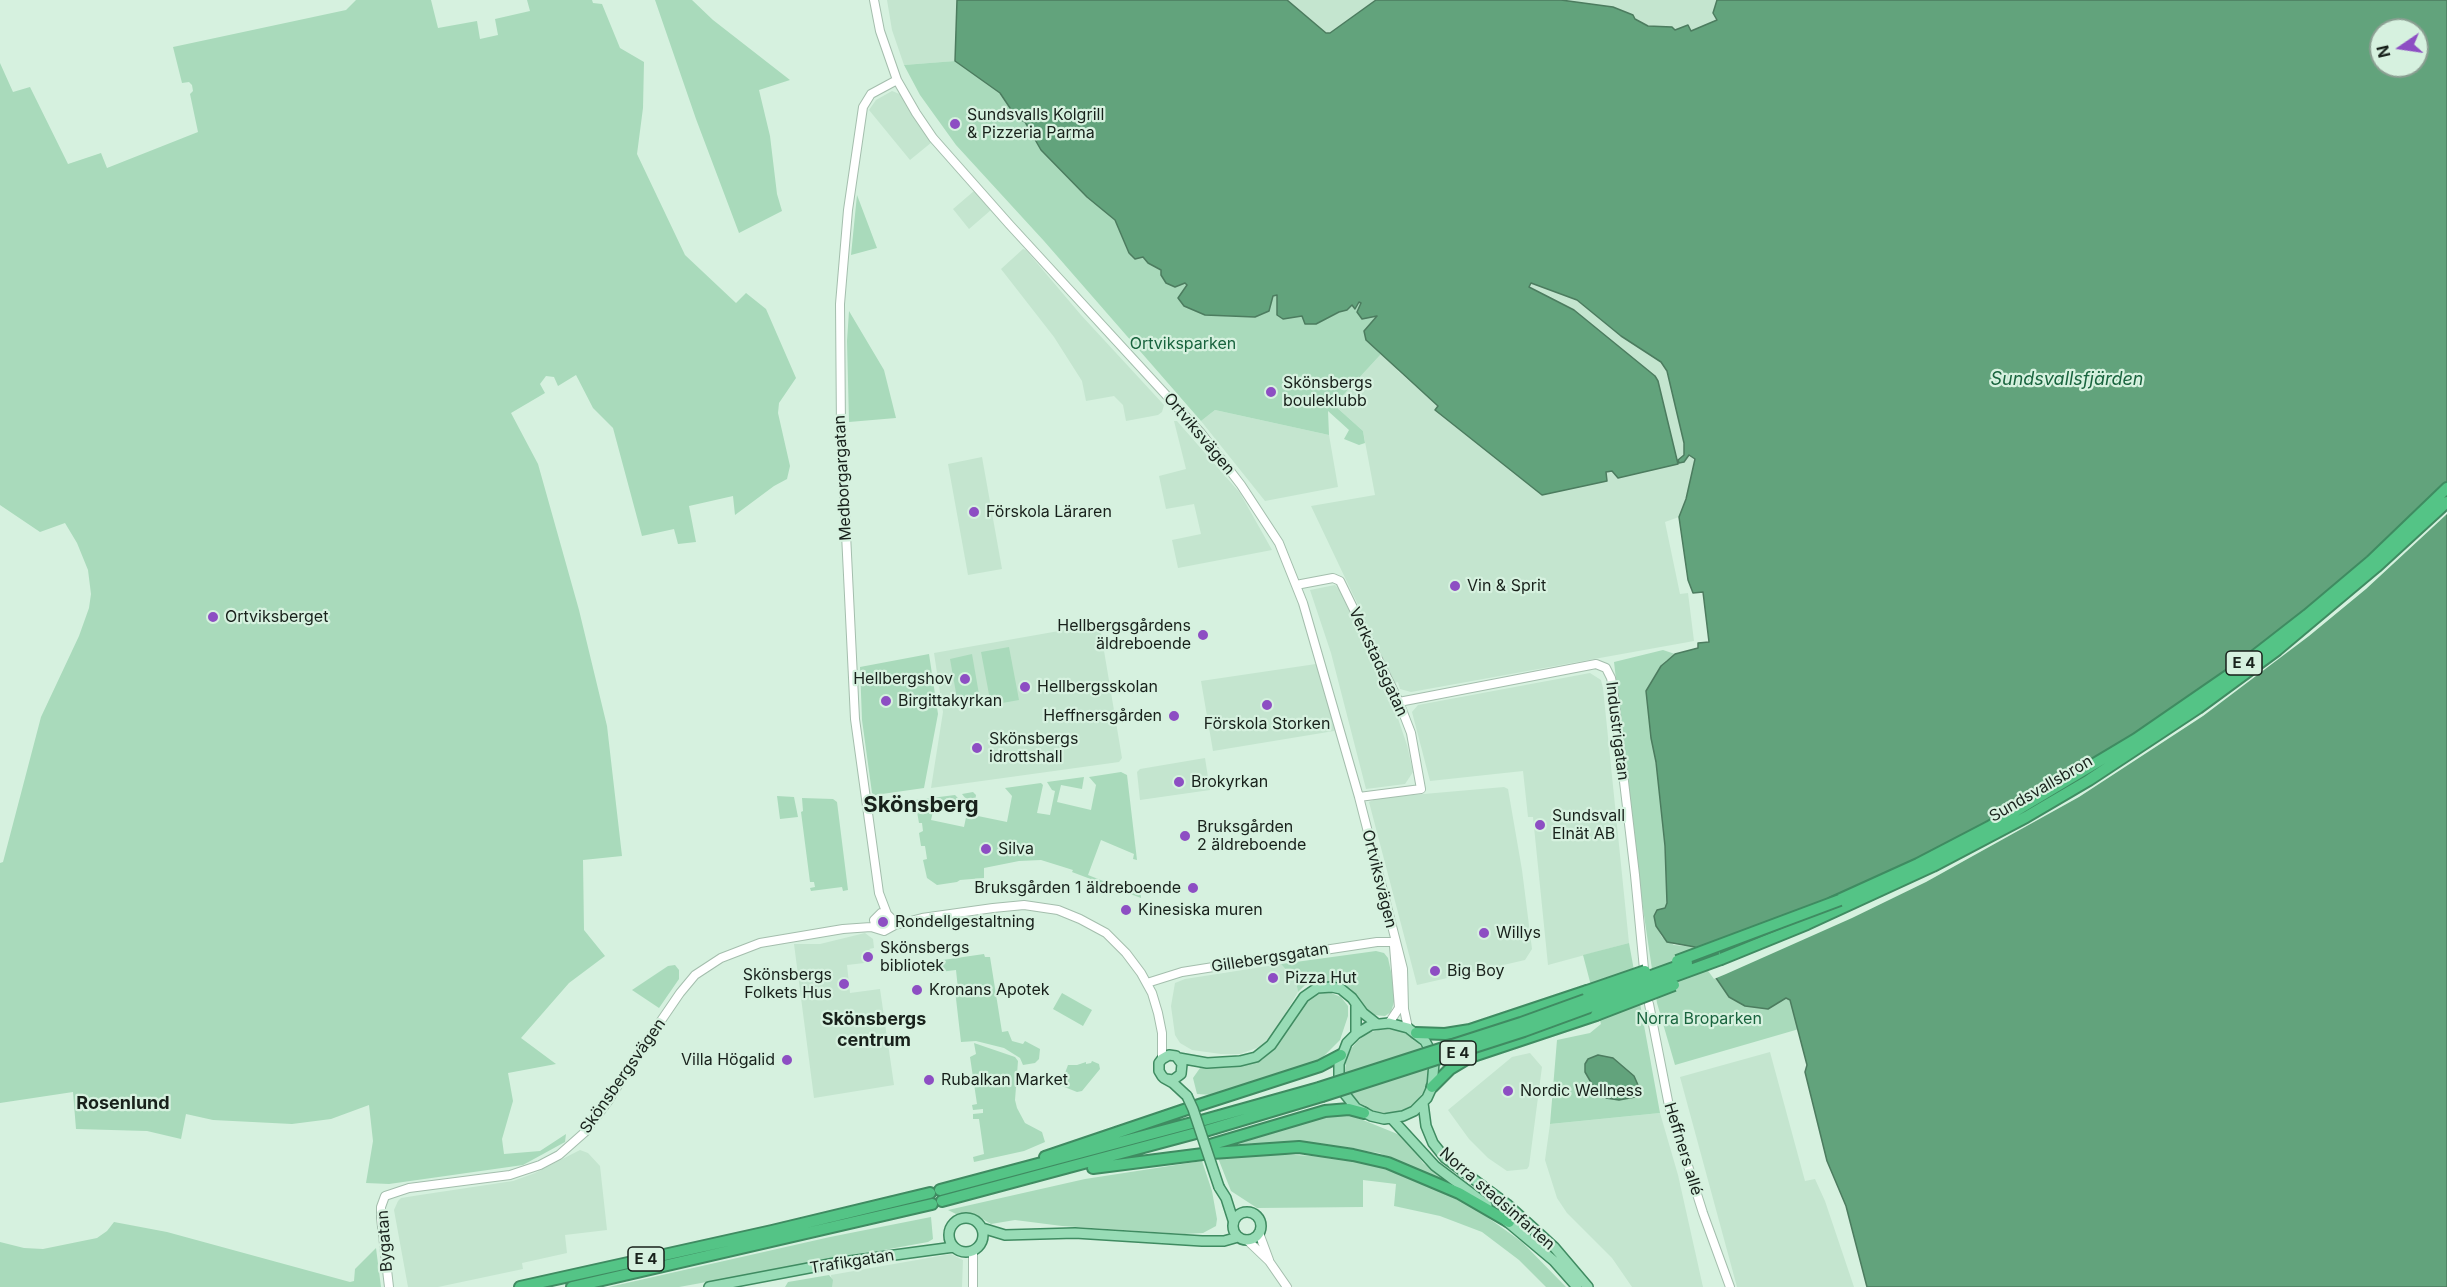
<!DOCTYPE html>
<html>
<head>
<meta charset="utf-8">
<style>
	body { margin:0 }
	#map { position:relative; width:2447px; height:1287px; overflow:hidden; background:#d6f1df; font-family:Inter,sans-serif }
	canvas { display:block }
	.north { position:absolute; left:2369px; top:18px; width:60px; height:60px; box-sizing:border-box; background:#d6f1df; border:2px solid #8a9e91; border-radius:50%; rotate:257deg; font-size:16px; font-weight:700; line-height:24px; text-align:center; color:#18211b }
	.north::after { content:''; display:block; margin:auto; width:21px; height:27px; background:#8d4ec3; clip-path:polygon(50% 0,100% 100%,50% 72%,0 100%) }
</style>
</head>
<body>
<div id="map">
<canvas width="2447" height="1287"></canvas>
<div class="north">N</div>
</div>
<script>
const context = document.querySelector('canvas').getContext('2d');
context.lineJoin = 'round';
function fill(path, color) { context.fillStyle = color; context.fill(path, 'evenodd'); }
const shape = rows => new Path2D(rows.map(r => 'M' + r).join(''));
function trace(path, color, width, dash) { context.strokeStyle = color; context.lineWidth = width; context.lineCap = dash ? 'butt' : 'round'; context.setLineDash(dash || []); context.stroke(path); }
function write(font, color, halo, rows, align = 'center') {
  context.font = font + ' Inter,sans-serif'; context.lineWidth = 4.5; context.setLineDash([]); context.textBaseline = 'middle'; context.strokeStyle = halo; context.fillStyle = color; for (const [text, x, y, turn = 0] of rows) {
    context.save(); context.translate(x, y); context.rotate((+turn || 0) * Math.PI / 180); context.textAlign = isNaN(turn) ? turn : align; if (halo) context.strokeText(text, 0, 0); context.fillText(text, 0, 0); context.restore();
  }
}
const built = shape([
	[887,0,957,0,955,61,904,65,892,30],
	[1287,0,1375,0,1330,33,1326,33],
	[1561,0,1717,0,1714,13,1717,20,1691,32,1675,30,1672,27,1648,26,1613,7],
	[892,91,902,95,916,121,932,142,910,160,869,110,876,100],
	[974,191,991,210,969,229,953,209],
	[1023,249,1026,250,1081,315,1164,405,1162,412,1158,415,1126,421,1123,405,1114,396,1086,401,1082,381,1054,337,1001,269],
	[1531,283,1577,300,1621,336,1661,362,1667,371,1684,443,1684,455,1679,460,1689,455,1695,459,1686,499,1679,517,1665,522,1680,594,1688,593,1694,641,1411,692,1400,689,1398,682,1395,683,1311,506,1375,495,1363,431,1334,405,1382,353,1399,372,1438,406,1436,410,1542,495,1607,480,1606,472,1612,471,1618,478,1678,464,1658,381,1655,376,1574,310,1529,287],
	[1215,410,1329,435,1338,487,1265,501,1201,421],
	[1174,421,1177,421,1240,493,1272,550,1178,568,1172,540,1201,534,1194,504,1166,509,1159,476,1186,469],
	[982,457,1002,569,968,575,948,464],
	[1335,585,1339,589,1391,698,1407,745,1413,772,1405,784,1366,789,1331,653,1310,590],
	[1093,625,1100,627,1122,758,1119,762,931,788,943,712,934,653],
	[1316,664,1318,665,1336,729,1334,731,1213,751,1201,681],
	[1590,673,1601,680,1603,688,1629,943,1548,965,1533,817,1528,817,1523,771,1430,781,1412,712,1418,705],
	[1205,758,1210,790,1140,800,1137,772,1140,769],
	[1504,787,1508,789,1522,870,1532,949,1525,960,1417,985,1369,802,1378,798],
	[865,933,873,939,874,948,869,949,872,951,873,962,847,965,850,993,880,989,894,1085,814,1098,794,944,820,944],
	[1281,964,1296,981,1298,992,1277,1028,1262,1046,1240,1054,1221,1054,1192,1050,1180,1043,1175,1035,1171,1006,1175,983,1185,979],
	[1770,1052,1805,1181,1815,1179,1825,1201,1854,1287,1737,1287,1680,1077],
	[1530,1053,1542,1067,1529,1166,1527,1169,1507,1171,1488,1158,1469,1139,1448,1110,1512,1057],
	[1660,1113,1678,1175,1703,1287,1632,1287,1612,1258,1567,1213,1557,1198,1545,1160,1550,1124],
	[580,1150,588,1153,600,1166,607,1230,565,1235,567,1253,522,1263,523,1269,438,1287,408,1287,394,1210,398,1201,401,1198,420,1195,513,1181,535,1173],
	[951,1254,963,1260,962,1287,832,1287,831,1275]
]);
const green = shape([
	[356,0,431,0,438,28,477,21,480,39,498,35,495,19,530,11,527,0,592,0,593,3,602,4,620,48,644,62,643,108,637,154,685,255,736,303,746,293,766,309,796,378,779,403,778,413,790,466,787,479,774,486,735,515,733,496,689,506,696,542,678,544,674,529,642,536,613,428,593,408,576,375,558,386,554,377,546,376,540,384,545,393,511,413,538,464,579,610,607,726,622,856,583,860,584,930,605,956,569,983,521,1038,556,1064,508,1073,513,1101,502,1139,504,1154,540,1151,566,1134,565,1142,523,1165,389,1184,366,1183,373,1141,369,1105,331,1119,292,1124,213,1120,186,1114,181,1139,147,1131,76,1129,73,1092,0,1103,0,863,3,862,41,717,79,636,89,608,91,594,88,570,77,543,65,523,40,532,0,505,0,63,13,92,30,87,68,164,101,153,107,168,198,132,190,94,193,91,192,85,189,82,182,83,173,47,346,10],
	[655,0,692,0,713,20,790,80,759,90,770,136,777,194,782,211,739,233,696,119],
	[955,61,1000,93,1016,117,1025,122,1041,150,1087,197,1115,220,1129,254,1143,257,1148,263,1185,282,1187,285,1178,298,1277,295,1283,319,1302,316,1316,324,1340,312,1347,310,1352,305,1354,308,1359,302,1378,315,1366,340,1382,353,1334,405,1363,431,1365,443,1359,445,1344,439,1349,430,1328,411,1329,435,1215,410,1201,421,1044,241,956,145,920,95,904,65],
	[857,195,877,248,851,255],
	[849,311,884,370,896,418,849,422,847,341],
	[1009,647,1019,700,991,705,981,652],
	[1663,650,1675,654,1661,666,1649,685,1651,738,1656,762,1665,846,1667,903,1665,908,1658,910,1654,915,1656,926,1662,937,1674,945,1695,947,1729,997,1745,1006,1774,1005,1786,998,1790,999,1799,1029,1675,1065,1657,1003,1641,895,1614,662],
	[929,654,938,714,924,788,875,795,872,793,862,720,860,667],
	[972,654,980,700,958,704,950,659],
	[1121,772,1127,775,1137,860,1133,859,1134,854,1101,840,1088,875,1136,894,1138,889,1140,890,1141,898,1072,872,1073,870,1041,860,1019,861,984,868,984,878,960,880,957,882,937,885,927,878,923,860,927,859,925,846,921,846,919,833,923,831,922,823,919,823,915,800,955,795,958,798,956,807,935,803,931,820,964,827,969,803,962,794,973,792,976,795,973,815,1007,822,1012,796,1005,788,1041,783,1043,785,1037,813,1050,815,1055,791,1052,790,1047,782,1084,777,1082,789,1061,785,1057,802,1091,810,1096,785,1089,777],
	[777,796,794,797,798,817,780,819],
	[802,798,833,799,837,802,848,890,843,891,842,887,811,891,810,888,815,887,814,882,810,882,801,812,803,811],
	[1629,943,1660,1113,1550,1124,1557,1040,1590,1033,1601,1024,1583,955],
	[1376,951,1384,953,1388,958,1396,995,1391,1012,1385,1016,1373,1015,1369,1012,1350,988,1341,983,1316,981,1305,985,1298,992,1296,981,1281,964],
	[984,954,985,957,990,957,1002,1032,1008,1031,1012,1041,1023,1044,1025,1041,1040,1049,1039,1059,1035,1063,1023,1065,1020,1058,1004,1048,976,1041,961,1042,955,990,958,989,956,970,931,973,929,962],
	[675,965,679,970,679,979,659,1008,632,990,668,966],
	[1326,991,1341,997,1348,1006,1348,1016,1340,1040,1321,1059,1213,1095,1197,1094,1193,1078,1200,1068,1235,1067,1262,1060,1275,1048,1301,1008,1311,997],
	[1062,993,1092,1010,1083,1026,1053,1009],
	'1345 1071a42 42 0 1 1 84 0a42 42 0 1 1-84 0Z',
	[974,1043,1015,1057,1018,1061,1015,1100,1017,1108,1025,1123,1042,1132,1045,1142,1024,1151,974,1162,973,1157,984,1154,979,1119,973,1119,973,1114,983,1113,983,1109,973,1110,972,1105,977,1104,970,1057,976,1054],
	[1092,1061,1099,1064,1100,1069,1082,1091,1077,1092,1062,1086,1062,1081,1068,1065,1077,1065,1086,1062,1086,1064,1091,1063],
	[1348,1114,1400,1135,1408,1141,1423,1163,1447,1181,1379,1153,1300,1143,1233,1144,1311,1119],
	[1263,1153,1328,1157,1390,1168,1473,1207,1522,1242,1566,1287,1546,1287,1519,1260,1482,1232,1440,1216,1394,1206,1396,1184,1363,1180,1363,1207,1257,1208,1231,1191,1218,1158],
	[1202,1161,1212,1191,1217,1219,1216,1226,1203,1233,1185,1234,1062,1226,1015,1220,991,1224,977,1216,970,1213,956,1214,948,1210,1085,1179],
	[931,1217,933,1239,928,1242,679,1287,609,1287,830,1237],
	[114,1222,167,1232,350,1282,354,1281,355,1269,376,1248,381,1287,0,1287,0,1242,24,1248,43,1249,97,1238,107,1231],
	[829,1275,833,1280,832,1287,785,1287,788,1282]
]);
const water = shape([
	[957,0,1287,0,1326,33,1330,33,1376,0,1561,0,1613,7,1633,15,1635,19,1648,26,1672,27,1675,30,1688,25,1691,31,1717,20,1713,13,1717,0,2447,0,2447,1287,1867,1287,1846,1206,1827,1161,1805,1072,1807,1065,1790,1000,1786,998,1768,1009,1745,1006,1729,997,1695,947,1667,942,1656,926,1654,916,1657,910,1665,908,1667,903,1665,846,1656,762,1651,738,1646,691,1661,666,1667,661,1675,654,1698,648,1698,643,1709,642,1703,592,1693,593,1688,580,1679,517,1686,499,1695,459,1689,455,1684,462,1679,463,1678,460,1684,455,1684,443,1667,371,1661,362,1621,336,1577,300,1531,283,1529,287,1574,310,1655,376,1658,381,1678,464,1618,478,1612,471,1606,472,1607,481,1542,495,1435,410,1438,406,1366,340,1364,331,1377,316,1362,319,1357,312,1361,303,1359,302,1355,309,1352,305,1347,310,1339,312,1316,324,1305,324,1302,316,1283,319,1277,315,1277,295,1273,296,1269,311,1255,317,1205,315,1184,306,1178,298,1187,285,1185,283,1175,287,1166,283,1161,275,1161,270,1148,263,1143,257,1135,259,1129,253,1115,220,1087,197,1041,150,1025,122,1016,117,1000,93,955,61,957,0],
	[2381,30,2417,30,2417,66,2381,66,2381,30],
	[1598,1055,1613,1058,1634,1076,1638,1085,1635,1097,1619,1100,1606,1098,1596,1091,1585,1072,1585,1064,1588,1059,1598,1055]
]);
const pier = shape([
	[2447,482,2447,514,2366,589,2309,636,2203,716,2079,797,1926,882,1852,918,1726,974,1714,979,1694,952,1839,895,1916,860,1988,822,2135,734,2238,662,2296,618,2352,570]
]);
const minor = shape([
	[874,0,880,31,897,80,916,113,933,138,1009,224,1201,433,1241,485,1279,543,1303,603,1359,797,1403,969,1404,1009,1408,1028],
	[1296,585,1333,578,1340,581,1399,702,1411,733,1421,789,1359,797],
	[1399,702,1596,664,1606,668,1611,678,1613,688,1635,875,1644,969],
	[887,914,879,893,855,719,841,431,840,304,848,210,863,107,871,94,897,80],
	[876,928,874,920,881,913,887,914,891,918,891,927],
	[1147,983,1182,972,1226,965,1377,942,1394,942],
	[1649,1004,1669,1106,1703,1213,1730,1287],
	[1389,1023,1399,1008,1394,946],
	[1259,1233,1269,1260],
	[1247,1240,1269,1261,1287,1287],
	[389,1287,381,1218,381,1207,385,1196,409,1188,510,1175,540,1165,559,1155,585,1132,609,1100,628,1069,680,993,695,975,721,958,760,943,843,929,871,927,884,931,895,925,922,918,993,908,1024,905,1058,910,1080,919,1106,933,1126,953,1141,973,1152,993,1158,1013,1162,1033,1162,1059],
	[973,1287,973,1251]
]);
const major = shape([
	[1356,1005,1356,1034],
	[1179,1058,1207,1063,1223,1062,1240,1061,1256,1057,1271,1045,1304,997,1317,988,1332,987,1341,989,1352,998,1363,1013,1377,1024],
	[1339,1078,1339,1064,1347,1043,1356,1034,1371,1025,1389,1023,1408,1028,1425,1041,1431,1052],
	[1166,1079,1173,1080,1181,1074,1182,1064,1176,1056,1169,1055,1162,1059,1159,1063,1159,1071,1162,1076,1164,1078,1173,1083,1187,1096],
	[1344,1093,1356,1108,1371,1116,1384,1119,1403,1116,1414,1111,1427,1098,1432,1087,1434,1063],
	[1423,1103,1426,1126,1433,1143,1445,1158,1507,1204,1554,1247,1588,1287],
	[1392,1119,1435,1166,1487,1205],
	[1219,1187,1226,1198,1233,1220],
	'1233 1226a14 14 0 1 1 28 0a14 14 0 1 1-28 0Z',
	'949 1235a17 17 0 1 1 34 0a17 17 0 1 1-34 0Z',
	[1504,1219,1554,1261,1577,1287],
	[982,1228,1005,1235,1075,1233,1202,1241,1224,1241,1238,1237],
	[709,1287,835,1263,954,1247]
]);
const highway = shape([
	[1832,903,1918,864,1989,827,2136,739,2239,668,2307,615,2371,561,2447,488],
	[1721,959,1807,924,1933,866,2026,817,2089,780,2198,708,2277,650,2376,567,2447,502],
	[1687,963,1715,952],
	[1416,1033,1445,1034,1470,1030,1587,991],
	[1432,1087,1450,1069,1470,1057,1596,1015],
	[1196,1106,1320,1066,1341,1055],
	[1201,1121,1319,1088],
	[1205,1131,1322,1096],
	[1210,1145,1325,1111,1349,1109,1364,1113],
	[1212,1153,1299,1147,1353,1155,1388,1163,1459,1193,1509,1222],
	[1045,1157,1187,1109],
	[1093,1168,1203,1154],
	[940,1190,1192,1123],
	[942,1201,1196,1133],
	[520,1287,772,1231,930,1193],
	[572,1287,932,1204]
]);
const majorBridge = shape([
	[1187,1096,1193,1109,1219,1187]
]);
const highwayBridge = shape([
	[1677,961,1840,900],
	[1587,991,1645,971],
	[1596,1015,1674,985],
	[1319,1088,1521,1023,1687,963],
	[1322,1096,1524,1031,1721,959]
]);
const markers = [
	[955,124,6,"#8d4ec3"],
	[1271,392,6,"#8d4ec3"],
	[974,512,6,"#8d4ec3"],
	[1455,586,6,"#8d4ec3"],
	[213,617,6,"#8d4ec3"],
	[1203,635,6,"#8d4ec3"],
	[965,679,6,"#8d4ec3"],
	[1025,687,6,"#8d4ec3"],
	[886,701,6,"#8d4ec3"],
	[1267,705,6,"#8d4ec3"],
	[1174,716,6,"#8d4ec3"],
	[977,748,6,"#8d4ec3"],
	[1179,782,6,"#8d4ec3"],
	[1540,825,6,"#8d4ec3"],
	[1185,836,6,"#8d4ec3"],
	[986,849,6,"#8d4ec3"],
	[1193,888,6,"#8d4ec3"],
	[1126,910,6,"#8d4ec3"],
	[883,922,6,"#8d4ec3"],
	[1484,933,6,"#8d4ec3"],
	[868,957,6,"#8d4ec3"],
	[1435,971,6,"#8d4ec3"],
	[1273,978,6,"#8d4ec3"],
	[844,984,6,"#8d4ec3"],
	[917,990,6,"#8d4ec3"],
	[787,1060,6,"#8d4ec3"],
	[929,1080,6,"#8d4ec3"],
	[1508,1091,6,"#8d4ec3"]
];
const shields = [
	[2244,663,36],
	[1458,1053,36],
	[646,1259,36]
];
const shieldNames = [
	["E 4",2244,663],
	["E 4",1458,1053],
	["E 4",646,1259]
];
const poiNames = [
	["Sundsvalls Kolgrill",967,115],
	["& Pizzeria Parma",967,133],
	["Skönsbergs",1283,383],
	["bouleklubb",1283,401],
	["Förskola Läraren",986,512],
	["Vin & Sprit",1467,586],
	["Ortviksberget",225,617],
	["Hellbergsgårdens",1191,626,"right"],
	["äldreboende",1191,644,"right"],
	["Hellbergshov",953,679,"right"],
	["Hellbergsskolan",1037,687],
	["Birgittakyrkan",898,701],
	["Heffnersgården",1162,716,"right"],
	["Förskola Storken",1267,724,"center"],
	["Skönsbergs",989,739],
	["idrottshall",989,757],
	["Brokyrkan",1191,782],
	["Sundsvall",1552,816],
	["Elnät AB",1552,834],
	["Bruksgården",1197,827],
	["2 äldreboende",1197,845],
	["Silva",998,849],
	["Bruksgården 1 äldreboende",1181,888,"right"],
	["Kinesiska muren",1138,910],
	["Rondellgestaltning",895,922],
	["Willys",1496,933],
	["Skönsbergs",880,948],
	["bibliotek",880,966],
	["Big Boy",1447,971],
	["Skönsbergs",832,975,"right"],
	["Folkets Hus",832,993,"right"],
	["Pizza Hut",1285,978],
	["Kronans Apotek",929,990],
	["Villa Högalid",775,1060,"right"],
	["Rubalkan Market",941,1080],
	["Nordic Wellness",1520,1091]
];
const parkNames = [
	["Ortviksparken",1183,344],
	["Norra Broparken",1699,1019]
];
const streetNames = [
	["Ortviksvägen",1199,434,50],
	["Medborgargatan",843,478,-93],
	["Verkstadsgatan",1378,662,65],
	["Industrigatan",1617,731,83],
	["Sundsvallsbron",2041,789,-30],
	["Ortviksvägen",1379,879,76],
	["Gillebergsgatan",1270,958,-9],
	["Skönsbergsvägen",623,1076,-55],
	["Heffners allé",1683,1149,73],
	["Norra stadsinfarten",1497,1199,41],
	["Bygatan",385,1241,-94],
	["Trafikgatan",852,1262,-9]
];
const waterNames = [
	["Sundsvallsfjärden",2067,380]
];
const neighbourhoodNames = [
	["Skönsbergs",874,1020],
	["centrum",874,1041],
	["Rosenlund",123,1104]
];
const districtNames = [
	["Skönsberg",921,805]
];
fill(built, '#c4e5cf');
fill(green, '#a9dabb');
fill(water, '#62a37c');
trace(water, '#4c7c5f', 1.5);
fill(pier, '#d6f1df');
trace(minor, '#a4bead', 10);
trace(major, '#3f8b61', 12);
trace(highway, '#3f8b61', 14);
trace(minor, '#fff', 8);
trace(major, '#98dcb6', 9);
trace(highway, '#54c486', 10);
trace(majorBridge, '#3f8b61', 12, []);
trace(highwayBridge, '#3f8b61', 14, []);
trace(majorBridge, '#98dcb6', 9);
trace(highwayBridge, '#54c486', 10);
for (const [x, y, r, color] of markers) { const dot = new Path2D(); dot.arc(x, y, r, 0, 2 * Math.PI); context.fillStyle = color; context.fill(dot); trace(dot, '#d6f1df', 2); }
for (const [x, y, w] of shields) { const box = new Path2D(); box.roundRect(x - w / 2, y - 12, w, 24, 4.5); context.fillStyle = '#d6f1df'; context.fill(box); trace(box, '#18211b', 1.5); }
write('bold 15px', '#18211b', null, shieldNames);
write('16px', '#18211b', '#d6f1df', poiNames, 'left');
write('16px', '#19643e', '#d6f1df', parkNames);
write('16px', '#18211b', '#d6f1df', streetNames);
write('italic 18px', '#19643e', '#d6f1df', waterNames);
write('bold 18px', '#18211b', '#d6f1df', neighbourhoodNames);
write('bold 22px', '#18211b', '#d6f1df', districtNames);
</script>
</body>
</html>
